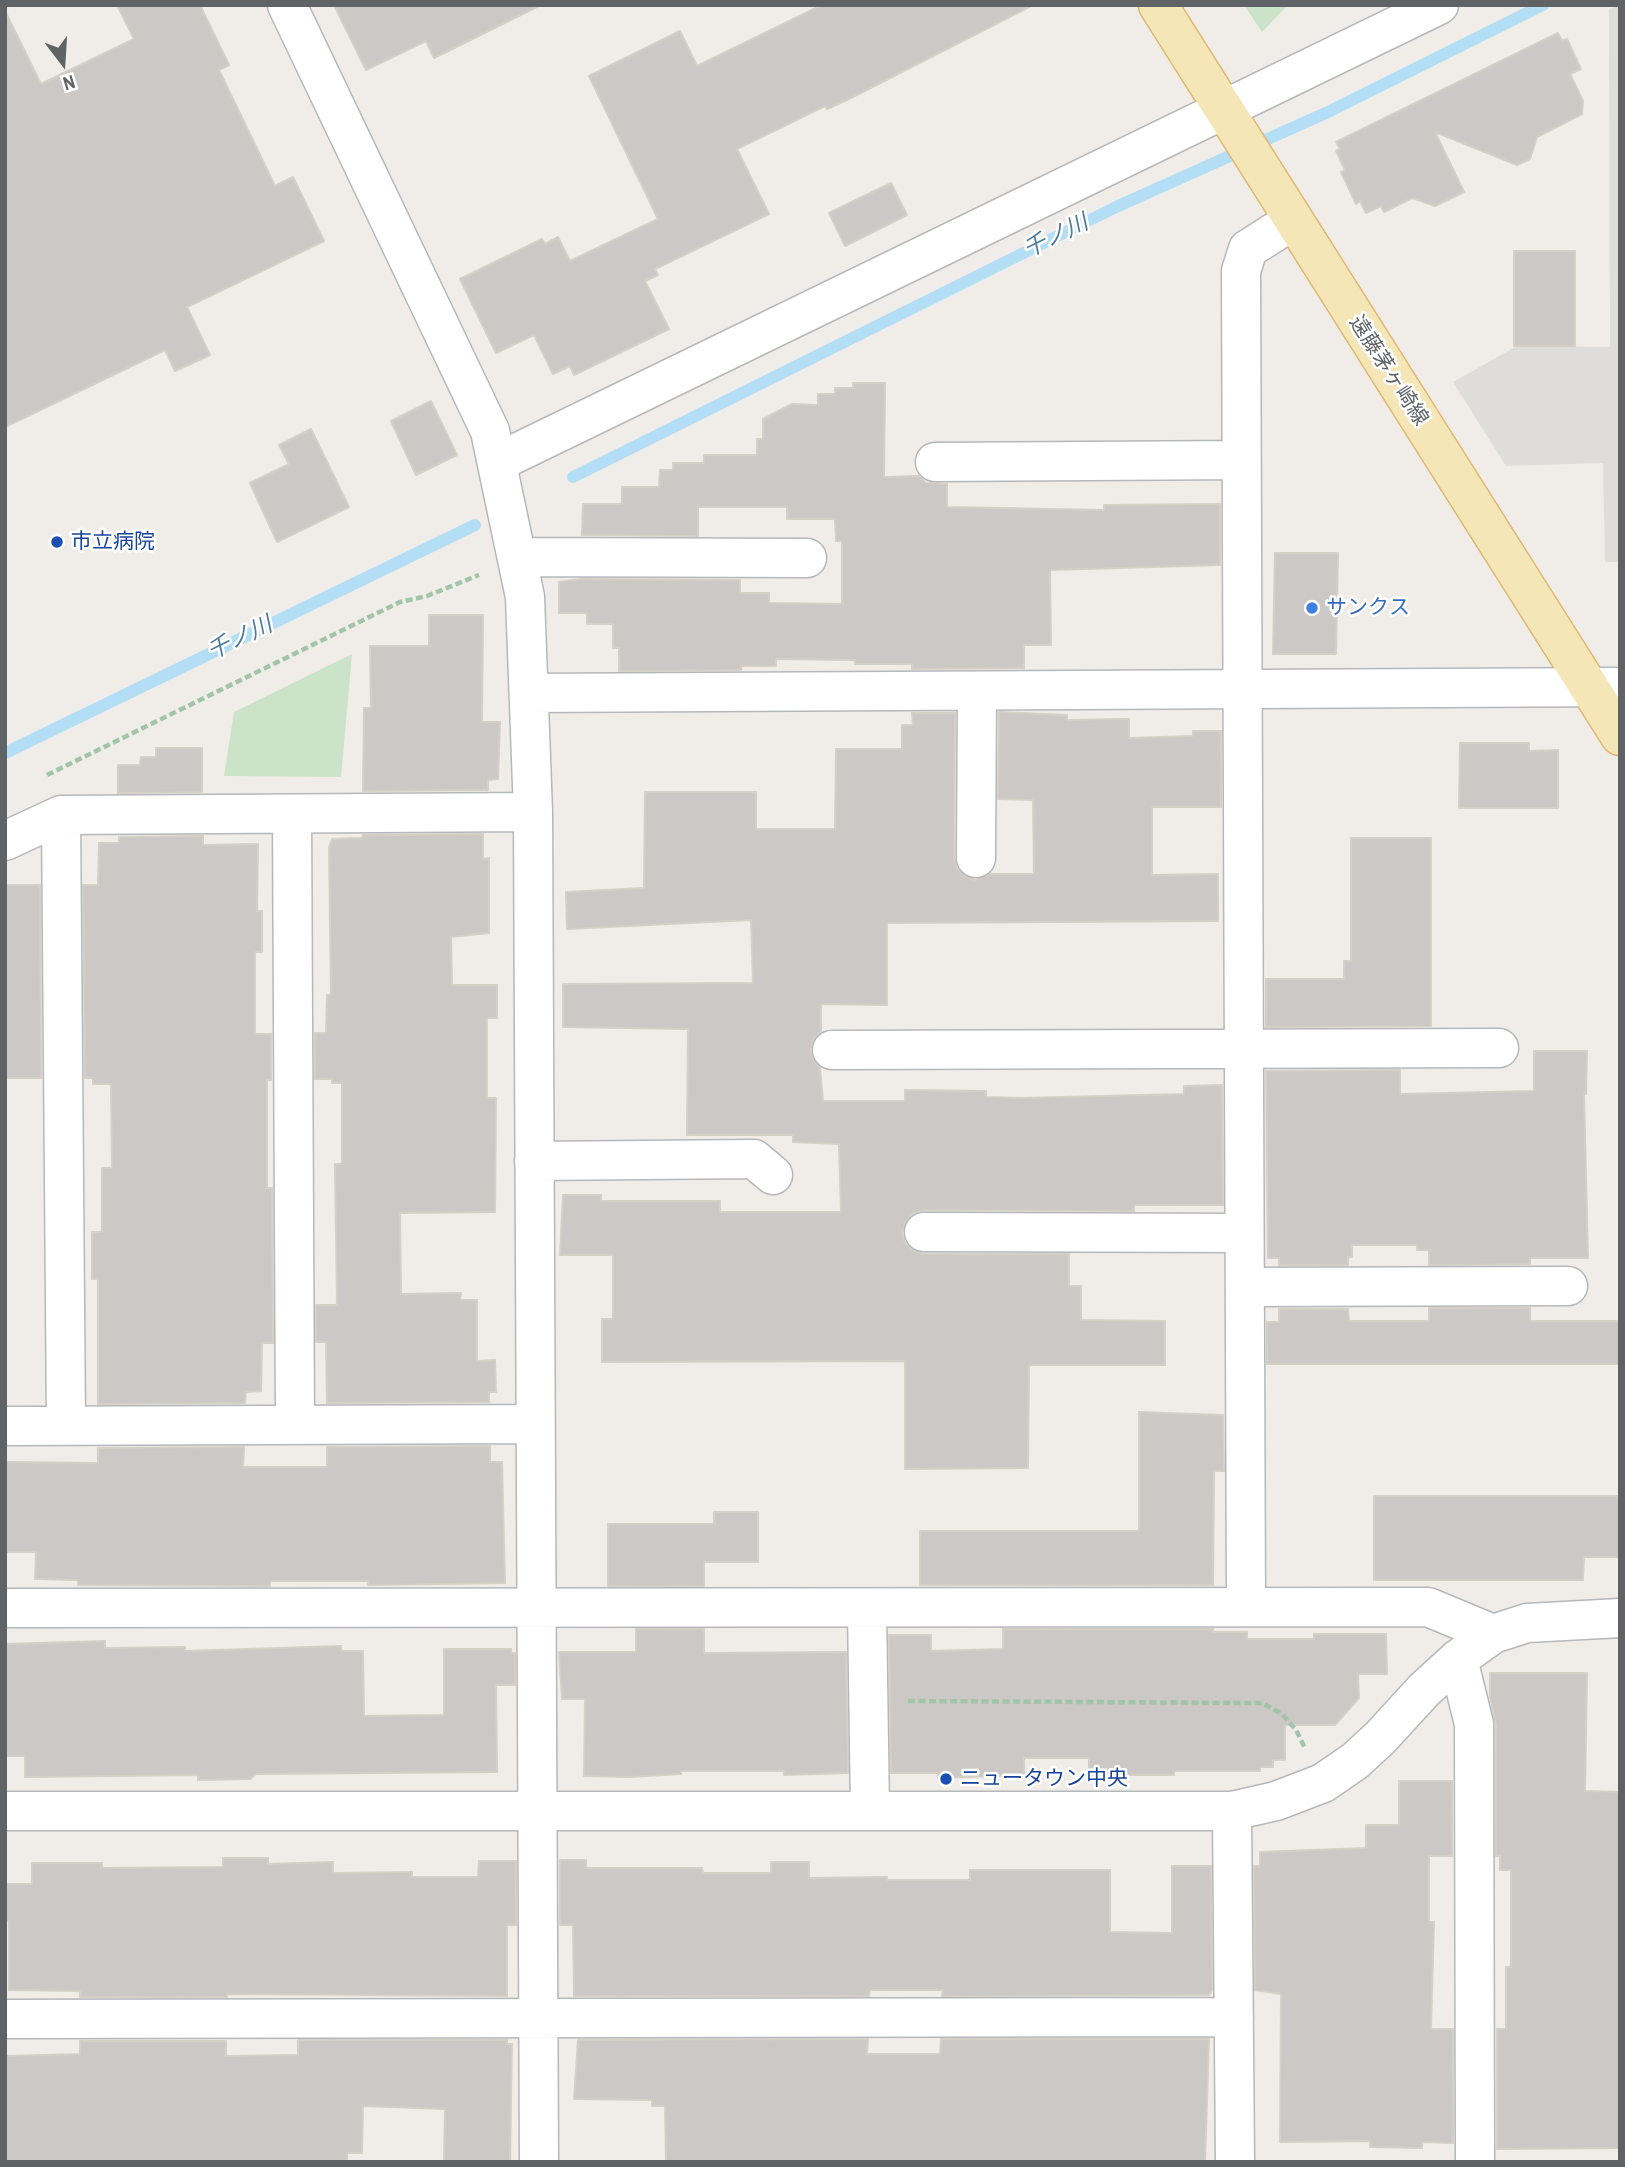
<!DOCTYPE html>
<html>
<head>
<meta charset="utf-8">
<style>
	body { margin:0 }
	#map { position:relative; width:1625px; height:2167px; overflow:hidden; background:#f0ede9; font-family:"Archivo Narrow",sans-serif }
	canvas { display:block }
	.frame { position:absolute; inset:0; border:7px solid #606366; pointer-events:none }
	.north { position:absolute; left:28px; top:28px; width:70px; height:70px; -webkit-text-stroke:5px #fff; paint-order:stroke; rotate:163deg; font-size:19px; font-weight:700; line-height:28px; text-align:center; color:#606366 }
	.north::after { content:''; display:block; margin:auto; width:24px; height:32px; background:#606366; clip-path:polygon(50% 0,100% 100%,50% 72%,0 100%) }
</style>
</head>
<body>
<div id="map">
<canvas width="1625" height="2167"></canvas>
<div class="frame"></div>
<div class="north">N</div>
</div>
<script>
const context = document.querySelector('canvas').getContext('2d');
context.lineJoin = 'round';
function fill(path, color) { context.fillStyle = color; context.fill(path, 'evenodd'); }
const shape = rows => new Path2D(rows.map(r => 'M' + r).join(''));
function trace(path, color, width, dash) { context.strokeStyle = color; context.lineWidth = width; context.lineCap = dash ? 'butt' : 'round'; context.setLineDash(dash || []); context.stroke(path); }
function write(font, color, halo, rows, align = 'center') {
  context.font = font + ' "Archivo Narrow","Noto Sans JP",sans-serif'; context.lineWidth = 5; context.setLineDash([]); context.textBaseline = 'middle'; context.strokeStyle = halo; context.fillStyle = color; for (const [text, x, y, turn = 0] of rows) {
    context.save(); context.translate(x, y); context.rotate((+turn || 0) * Math.PI / 180); context.textAlign = isNaN(turn) ? turn : align; if (halo) context.strokeText(text, 0, 0); context.fillText(text, 0, 0); context.restore();
  }
}
const industrial = shape([
	[1620,5,1620,562,1605,562,1603,463,1506,466,1453,382,1517,346,1610,347,1609,9]
]);
const green = shape([
	[1244,5,1288,5,1262,32],
	[352,654,341,777,224,776,234,712]
]);
const stream = shape([
	[573,477,1116,207,1328,112,1543,5],
	[5,753,475,525]
]);
const building = shape([
	[117,5,200,5,229,65,219,70,275,186,293,177,324,241,187,307,210,355,175,371,165,350,5,427,5,11,41,84,134,39,117,5],
	[334,5,541,5,434,58,426,41,366,70,334,5],
	[822,5,1033,5,847,100,827,109,825,106,737,149,769,214,655,269,658,275,645,281,669,329,574,375,570,366,553,374,534,335,496,353,460,279,542,239,545,244,558,237,570,261,658,219,589,76,680,31,697,66,822,5],
	[1558,33,1562,41,1567,39,1581,69,1570,74,1583,101,1582,114,1537,137,1530,159,1517,165,1435,132,1464,192,1435,206,1412,198,1384,212,1381,206,1366,213,1360,201,1356,204,1341,172,1345,170,1336,151,1340,149,1336,142,1558,33],
	[891,183,907,215,845,246,829,213,891,183],
	[1514,251,1575,251,1575,346,1514,346,1514,251],
	[853,383,885,383,884,477,919,476,926,483,947,484,947,507,1104,510,1104,505,1220,504,1220,565,1050,570,1051,645,1024,645,1024,668,912,669,912,664,855,664,855,660,776,659,776,666,741,666,741,670,619,671,619,648,613,648,613,624,587,624,587,613,559,613,559,582,580,579,740,580,740,593,769,593,769,603,842,604,842,541,836,541,835,519,787,519,787,507,698,507,698,536,582,535,583,504,622,504,622,487,659,487,660,470,673,470,673,463,704,463,704,455,757,455,757,439,763,439,763,419,792,404,818,405,818,394,835,394,835,388,853,388,853,383],
	[431,401,457,455,416,475,391,421,431,401],
	[311,429,349,507,277,542,250,483,289,464,279,445,311,429],
	[1275,553,1338,553,1336,654,1273,654,1275,553],
	[429,615,483,615,482,722,500,722,498,779,488,780,488,790,483,790,363,791,364,708,371,708,370,646,429,646,429,615],
	[999,712,1067,715,1067,720,1129,719,1129,738,1193,736,1193,731,1221,731,1221,807,1152,807,1152,875,1218,874,1218,921,887,923,887,1005,821,1004,821,1031,813,1040,810,1051,813,1060,820,1068,823,1101,905,1101,905,1090,986,1091,986,1097,1022,1098,1184,1094,1184,1086,1222,1085,1223,1205,1134,1205,1134,1211,924,1210,913,1213,905,1222,902,1233,905,1243,914,1251,923,1254,1069,1254,1069,1286,1081,1286,1081,1320,1165,1321,1165,1365,1029,1365,1028,1468,905,1469,905,1361,602,1362,602,1319,613,1319,613,1255,560,1255,563,1195,601,1195,601,1201,720,1201,720,1212,841,1212,839,1144,793,1142,793,1135,687,1135,688,1029,563,1027,563,984,753,983,751,920,567,929,566,892,644,888,645,792,756,792,756,829,835,829,836,749,902,749,902,725,913,725,912,713,955,713,954,858,957,869,966,877,975,880,990,874,1034,874,1033,800,998,799,999,712],
	[1460,743,1529,743,1529,751,1558,750,1558,808,1459,808,1460,743],
	[156,748,202,748,202,792,118,793,118,765,140,765,141,757,156,757,156,748],
	[483,834,483,859,489,858,489,933,451,937,452,985,497,985,497,1018,487,1018,487,1098,496,1098,495,1212,400,1213,401,1294,461,1293,460,1300,477,1300,477,1361,495,1360,496,1392,489,1392,489,1402,327,1403,326,1342,316,1342,316,1305,337,1305,335,1164,342,1164,342,1083,332,1083,332,1079,315,1079,315,1033,326,1033,327,995,331,995,329,847,332,839,362,838,363,835,483,834],
	[203,836,203,845,258,844,257,911,262,911,262,952,255,952,255,1034,271,1034,271,1080,267,1080,267,1188,272,1188,273,1343,262,1343,261,1391,246,1392,245,1403,98,1404,98,1279,92,1279,92,1232,102,1232,102,1168,112,1168,111,1084,93,1084,93,1078,85,1078,83,885,98,885,99,843,119,843,119,837,203,836],
	[1351,838,1431,838,1431,1026,1266,1027,1266,979,1344,979,1344,961,1351,961,1351,838],
	[5,885,40,885,41,1078,5,1078,5,885],
	[1534,1051,1587,1051,1586,1094,1584,1094,1588,1258,1530,1258,1530,1264,1429,1265,1429,1250,1417,1250,1417,1245,1352,1245,1352,1257,1348,1257,1348,1265,1279,1265,1279,1258,1268,1258,1266,1071,1400,1070,1400,1094,1534,1091,1534,1051],
	[1429,1308,1530,1308,1530,1321,1620,1321,1620,1364,1267,1364,1267,1322,1279,1322,1279,1309,1348,1309,1349,1321,1429,1321,1429,1308],
	[1139,1412,1223,1415,1224,1471,1214,1471,1213,1585,920,1585,920,1531,1139,1531,1139,1412],
	[490,1446,490,1462,502,1462,505,1583,368,1585,368,1581,270,1581,270,1586,78,1585,78,1580,35,1579,36,1552,5,1552,5,1462,98,1463,98,1448,244,1447,243,1467,327,1467,327,1447,490,1446],
	[1374,1496,1620,1496,1620,1557,1584,1557,1583,1580,1374,1580,1374,1496],
	[714,1512,758,1512,758,1562,704,1562,704,1586,608,1586,608,1524,714,1524,714,1512],
	[636,1629,704,1629,704,1653,846,1652,848,1773,784,1775,784,1771,681,1771,681,1774,630,1777,584,1776,585,1699,562,1699,559,1652,636,1652,636,1629],
	[1003,1629,1213,1629,1213,1632,1247,1632,1247,1639,1314,1639,1314,1634,1386,1634,1387,1674,1358,1674,1359,1698,1335,1725,1285,1725,1285,1760,1273,1760,1273,1767,1260,1767,1260,1771,1174,1771,1174,1775,1089,1775,1089,1758,1024,1758,1024,1775,938,1778,938,1773,891,1773,889,1635,931,1635,931,1651,1003,1649,1003,1629],
	[105,1641,105,1648,185,1647,185,1651,341,1646,341,1651,363,1651,364,1716,444,1715,444,1649,511,1649,511,1653,515,1653,515,1685,496,1685,497,1772,256,1774,250,1779,198,1780,198,1775,25,1777,25,1756,5,1756,5,1644,105,1641],
	[1490,1673,1587,1673,1585,1791,1620,1792,1620,2148,1497,2149,1497,2029,1506,2029,1506,1967,1511,1967,1511,1870,1500,1870,1500,1856,1496,1856,1496,1724,1490,1697,1490,1673],
	[1399,1781,1452,1781,1452,1856,1429,1856,1429,1922,1434,1922,1431,2029,1453,2029,1453,2143,1422,2142,1422,2148,1370,2147,1370,2141,1280,2142,1281,1994,1255,1990,1254,1866,1260,1866,1260,1852,1366,1848,1366,1825,1399,1825,1399,1781],
	[223,1858,268,1858,268,1864,333,1862,333,1873,412,1872,412,1877,478,1877,479,1861,516,1861,516,1925,507,1925,507,1996,227,1994,227,1997,80,1997,80,1991,9,1990,9,1921,5,1921,5,1884,32,1884,32,1863,102,1863,102,1868,223,1867,223,1858],
	[560,1860,586,1860,586,1868,702,1868,703,1873,771,1873,771,1862,809,1862,809,1878,887,1877,887,1880,970,1880,970,1870,1110,1870,1110,1932,1172,1933,1172,1866,1211,1866,1212,1990,1209,1995,942,1996,943,1990,870,1990,869,1996,574,1996,573,1925,560,1925,560,1860],
	[868,2039,867,2054,940,2054,941,2039,1209,2039,1205,2162,666,2162,665,2106,652,2106,652,2100,574,2099,578,2040,868,2039],
	[298,2040,507,2040,507,2044,512,2044,510,2162,444,2162,445,2109,363,2106,362,2153,347,2153,347,2162,6,2162,5,2056,80,2054,80,2041,226,2041,226,2056,298,2055,298,2040]
]);
const path = shape([
	[47,775,400,602,427,596,479,575],
	[908,1701,1262,1703,1282,1714,1296,1730,1305,1748]
]);
const minor = shape([
	[287,5,490,431,525,597,533,812,539,2162],
	[498,462,1439,5],
	[935,462,1241,460],
	[517,557,807,558],
	[530,693,1620,687],
	[292,814,295,1424],
	[61,815,66,1426],
	[5,841,61,815,533,812],
	[976,858,977,692],
	[832,1050,1499,1048],
	[534,1161,754,1159,773,1175],
	[924,1232,1244,1233],
	[1245,1287,1568,1286],
	[5,1426,535,1424],
	[1246,1606,1241,271,1248,249,1292,221],
	[5,1608,1428,1607,1493,1634],
	[867,1609,870,1810],
	[1458,1659,1474,1724,1475,2162],
	[5,1811,1232,1811,1276,1801,1323,1783,1355,1761,1380,1738,1424,1690,1458,1659,1493,1634,1527,1623,1620,1618],
	[1232,1811,1235,2162],
	[5,2019,1234,2017]
]);
const major = shape([
	[1158,5,1620,736]
]);
const markers = [
	[57,542,7,"#1a4fb4"],
	[1312,608,7,"#3f7fe0"],
	[946,1779,7,"#1a4fb4"]
];
const streetNames = [
	["遠藤茅ヶ崎線",1388,371,57]
];
const transitNames = [
	["市立病院",71,542],
	["ニュータウン中央",960,1779]
];
const shopNames = [
	["サンクス",1326,608]
];
const waterNames = [
	["千ノ川",1056,237,-26],
	["千ノ川",240,639,-26]
];
fill(industrial, '#dfddda');
fill(green, '#cbe3c9');
trace(stream, '#b3def5', 12);
fill(building, '#cbc8c5');
trace(building, '#d4cfc7', 2);
trace(minor, '#b5b8bb', 41);
trace(major, '#e0b771', 41);
trace(path, '#a2c4a9', 4.5, [7, 3.5]);
trace(minor, '#fff', 38);
trace(major, '#f5e6b8', 38);
for (const [x, y, r, color] of markers) { const dot = new Path2D(); dot.arc(x, y, r, 0, 2 * Math.PI); context.fillStyle = color; context.fill(dot); trace(dot, '#fff', 2.5); }
write('21px', '#606366', '#fff', streetNames);
write('21px', '#164399', '#fff', transitNames, 'left');
write('21px', '#366cbe', '#fff', shopNames, 'left');
write('italic 23px', '#4d7b9d', '#fff', waterNames);
</script>
</body>
</html>
